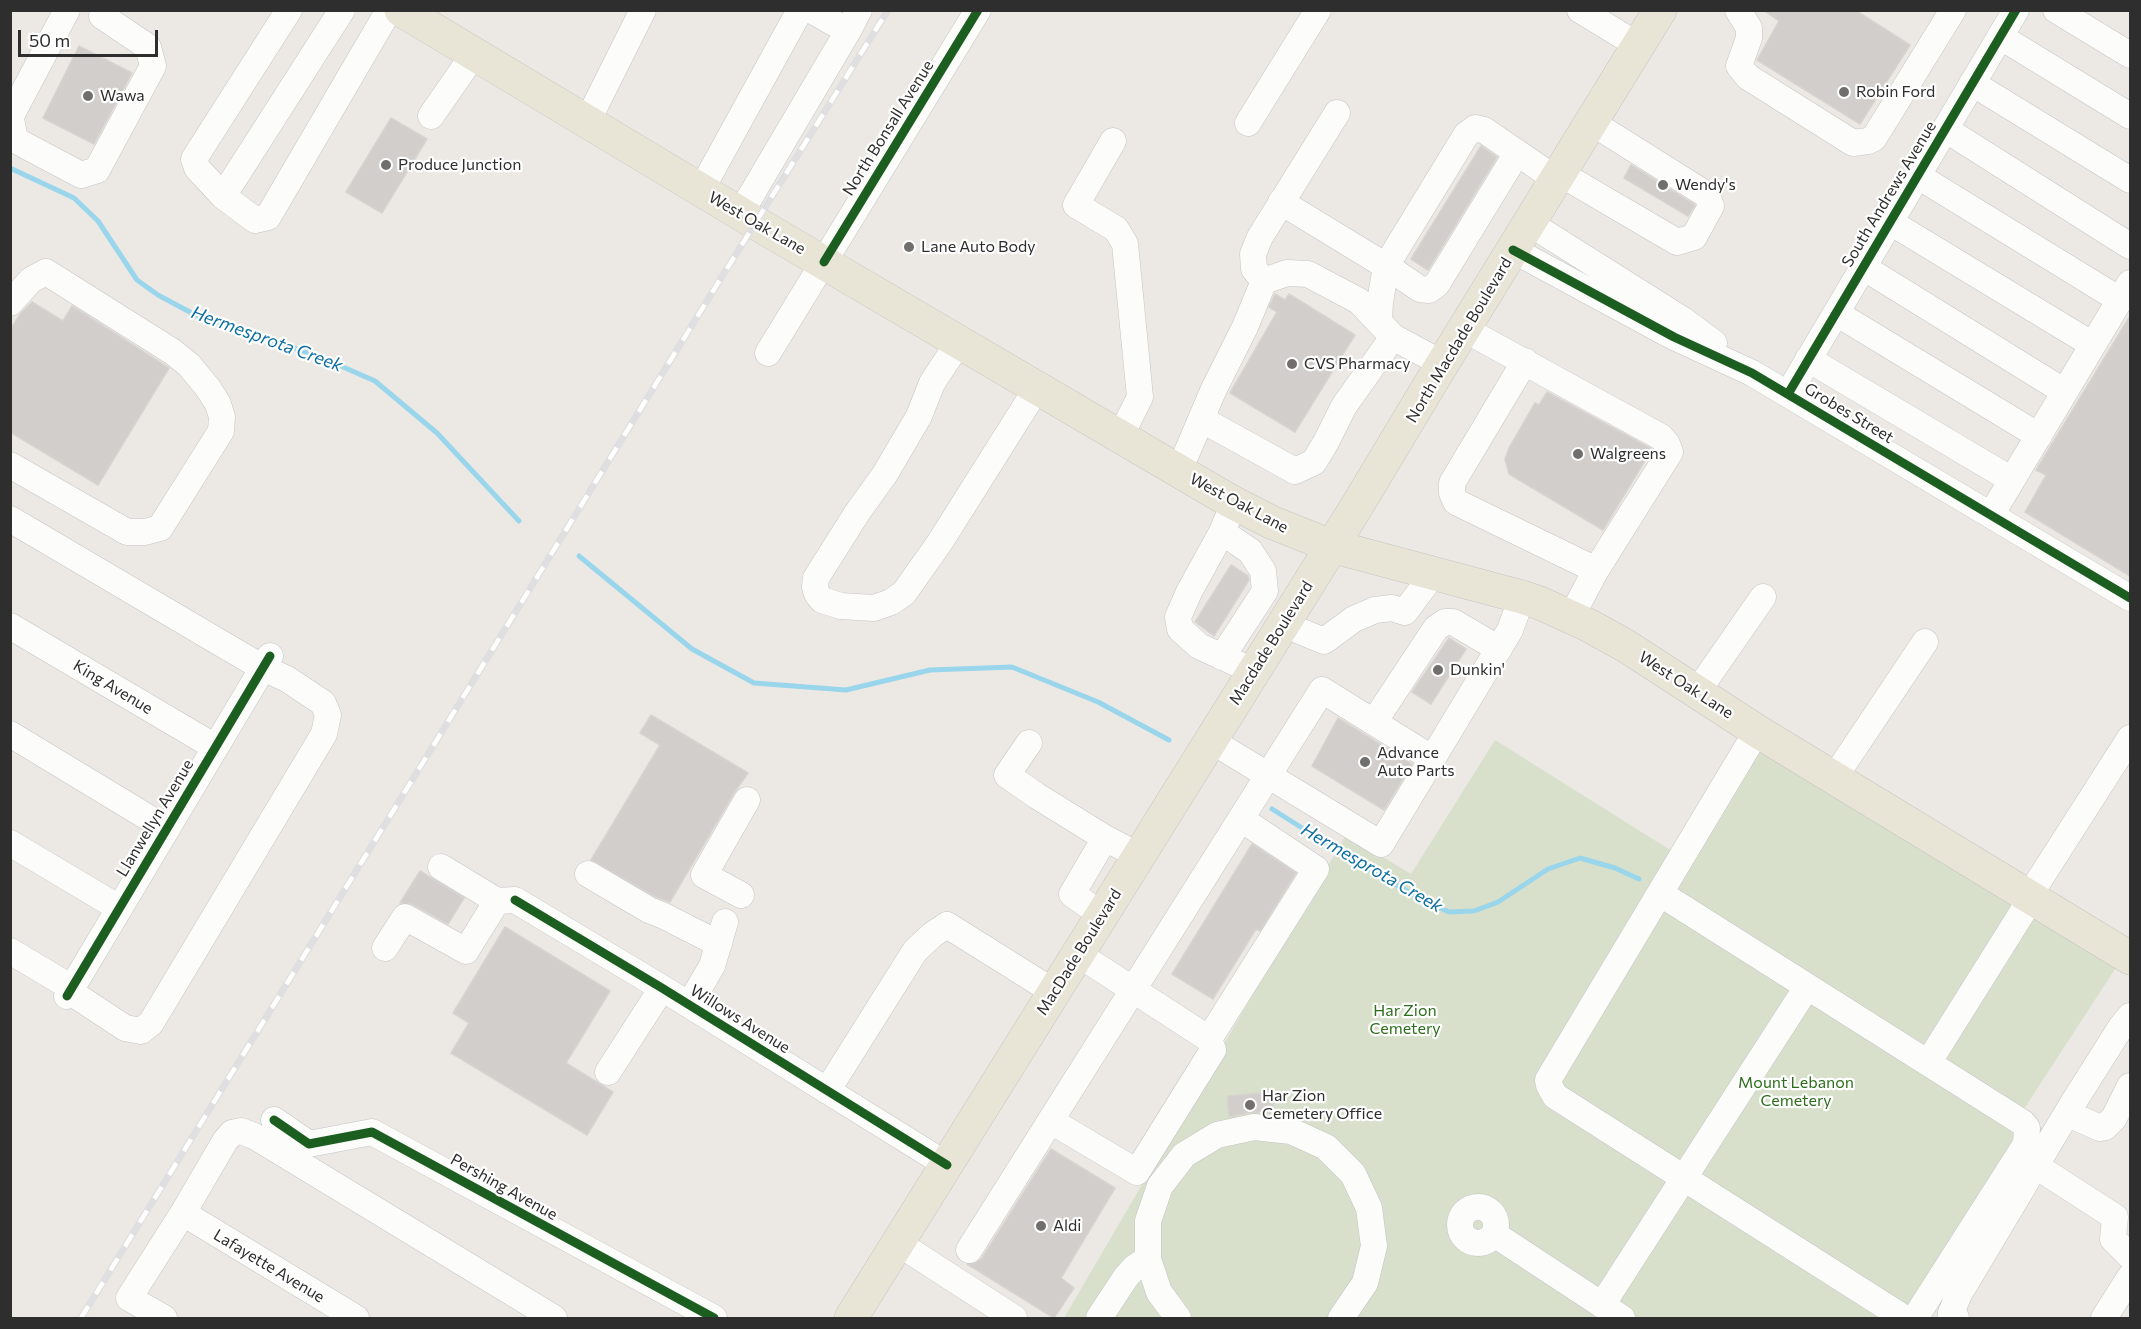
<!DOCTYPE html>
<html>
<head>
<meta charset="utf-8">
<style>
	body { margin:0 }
	#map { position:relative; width:2141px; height:1329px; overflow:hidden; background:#ece8e4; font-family:Commissioner,sans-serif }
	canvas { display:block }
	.frame { position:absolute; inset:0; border:12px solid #2e2e2e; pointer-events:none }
	.scale { position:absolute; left:18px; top:30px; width:140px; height:27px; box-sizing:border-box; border:3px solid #2e2e2e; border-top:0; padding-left:8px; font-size:18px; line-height:21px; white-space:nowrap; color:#2e2e2e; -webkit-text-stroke:4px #fff; paint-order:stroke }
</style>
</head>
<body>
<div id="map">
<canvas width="2141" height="1329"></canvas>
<div class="frame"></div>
<div class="scale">50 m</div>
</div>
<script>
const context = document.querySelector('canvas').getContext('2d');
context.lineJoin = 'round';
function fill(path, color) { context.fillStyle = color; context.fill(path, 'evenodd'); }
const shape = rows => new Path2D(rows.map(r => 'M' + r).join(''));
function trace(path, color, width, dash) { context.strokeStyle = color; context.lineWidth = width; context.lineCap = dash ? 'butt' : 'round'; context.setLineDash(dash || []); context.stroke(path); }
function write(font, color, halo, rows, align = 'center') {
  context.font = font + ' Commissioner,sans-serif'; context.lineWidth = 4.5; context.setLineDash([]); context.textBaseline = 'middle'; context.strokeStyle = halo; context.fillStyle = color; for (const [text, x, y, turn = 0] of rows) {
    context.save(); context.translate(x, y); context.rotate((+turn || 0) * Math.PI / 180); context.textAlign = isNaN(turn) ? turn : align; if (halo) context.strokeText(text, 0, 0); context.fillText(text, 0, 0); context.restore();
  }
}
const cemetery = shape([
	[1744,735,2117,966,2022,1112,2045,1130,1924,1318,1064,1318,1346,835,1411,874,1495,740,1675,853]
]);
const stream = shape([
	[10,168,74,198,98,221,137,280,158,295,201,318,318,356,375,381,437,433,519,521],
	[579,556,692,649,754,683,846,690,930,670,1012,667,1098,702,1169,740],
	[1272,809,1334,848,1417,897,1449,912,1474,911,1498,902,1548,869,1580,858,1615,868,1639,879]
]);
const building = shape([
	[1763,10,1855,10,1910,45,1860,124,1757,60,1779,21,1763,10],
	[79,46,132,73,94,144,43,118,79,46],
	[391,118,427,139,382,213,346,192,391,118],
	[1481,146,1497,157,1428,270,1411,259,1481,146],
	[1631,165,1695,205,1688,216,1624,178,1631,165],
	[1275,294,1285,300,1289,294,1355,335,1295,432,1230,393,1277,312,1269,307,1275,294],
	[32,302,63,321,72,306,169,368,98,485,10,432,10,330,21,313,32,302],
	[2130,316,2130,576,2025,512,2046,475,2036,470,2130,316],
	[1547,392,1652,449,1603,530,1509,474,1505,459,1509,448,1535,403,1539,405,1547,392],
	[1231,565,1248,576,1249,580,1214,636,1195,622,1231,565],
	[1449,638,1466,649,1431,704,1412,692,1449,638],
	[651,715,748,773,734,793,670,902,656,897,591,860,660,745,640,733,651,715],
	[1338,718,1412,764,1384,810,1312,766,1338,718],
	[1252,844,1296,873,1260,931,1256,929,1213,999,1172,974,1252,844],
	[420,871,464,898,448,924,412,904,400,903,420,871],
	[505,927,610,991,566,1063,613,1092,587,1135,451,1053,469,1023,453,1013,505,927],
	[1272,1092,1274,1113,1251,1112,1229,1117,1227,1096,1272,1092],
	[1051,1149,1115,1188,1061,1278,1074,1288,1054,1318,967,1264,975,1263,982,1258,1051,1149]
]);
const minor = shape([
	[289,10,194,159,197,168,223,196,255,220,268,217,389,10],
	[1580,10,1639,46],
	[1738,10,1749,28,1749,38,1739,66,1748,77,1853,143,1868,141,1874,138,1953,10],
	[2056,10,2130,55],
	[848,31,859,10],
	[2001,37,2130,116],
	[1972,83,2130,180],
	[10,113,15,140,81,175,97,170,153,66,148,47,102,16,105,10],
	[12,114,67,10],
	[431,116,474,54],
	[587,122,643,10],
	[1248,123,1318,10],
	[1945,129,2130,246],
	[1113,141,1076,205,1116,229,1125,244,1140,397,1120,437],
	[1517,153,1437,284,1429,290,1420,289,1386,266,1466,135,1475,128,1484,130,1557,180],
	[1561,174,1677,242,1694,237,1711,206,1707,195,1591,122],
	[1918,176,2120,300],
	[701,190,800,10],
	[223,196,342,10],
	[1281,202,1386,266],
	[740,214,848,31,811,10],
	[1890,222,2093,345],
	[1529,223,1683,320,1714,343],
	[1513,250,1674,337,1752,373,2130,598],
	[1863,267,2065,392],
	[1264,281,1254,269,1253,254,1260,237,1337,113],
	[10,303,31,280,46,272,173,352,189,365,208,388,218,404,222,417,221,431,160,528,145,532,127,532,10,465],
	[1836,313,2039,436],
	[1379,320,1380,302,1386,266],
	[1464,329,1661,437,1667,444,1670,452,1596,570,1571,617],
	[959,342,932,383,919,416,885,474,857,513,816,578,815,587,817,594,822,600,841,606,874,608,891,602,904,593,940,542,1037,388],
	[768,353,978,10],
	[1808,359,2012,480],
	[1525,361,1452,483,1452,493,1456,502,1596,570],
	[1788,394,2016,10],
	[1201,419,1295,471,1314,462,1326,442,1344,406,1393,337],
	[1179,471,1213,391,1245,327,1264,281,1287,273,1308,274,1359,301,1393,337,1443,364],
	[1234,503,1222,532,1189,592,1178,617,1180,629,1199,646,1253,671],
	[1991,515,2130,283],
	[10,519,263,668,287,679,323,703,328,715,324,734,151,1023,141,1031,125,1028,69,991],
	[1283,624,1324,641,1354,619,1375,610,1392,608,1405,612,1434,573],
	[10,626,215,747],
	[1222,657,1265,591,1263,571,1250,551,1222,532],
	[1697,692,1763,597],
	[1374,722,1436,628,1445,622,1453,622,1499,649],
	[1757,731,1548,1080,1549,1085,1555,1096,1904,1318],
	[10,734,167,829],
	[1210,740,1381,844,1510,630,1522,597],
	[1029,743,1007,775,1037,796,1105,838,1139,856],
	[1834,778,1925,642],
	[10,843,119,908],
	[441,867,497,901],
	[588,874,649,910,664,916,719,944],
	[1661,894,2023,1123,2027,1128,2026,1144,1915,1318],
	[741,895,704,875,747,800],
	[1102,915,1072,894,1105,838],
	[385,948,405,917,466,951,497,901,515,900,662,988,947,1165],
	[10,951,72,988],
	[1078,954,1209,1039,1316,869,1241,819],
	[67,996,270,656],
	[689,1005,712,966,725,922],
	[1928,1063,2022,913,2029,896,2130,738],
	[608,1072,662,988],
	[827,1091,915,951,932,935,947,925,1054,992],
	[2070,1109,2073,1116,2100,1128,2105,1127,2114,1118,2130,1086],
	[274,1120,309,1144,372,1132,714,1318],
	[1051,1121,1137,1172,1213,1050,1209,1039],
	[2036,1166,2115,1217,2113,1239,2130,1256],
	'1460 1225a18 18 0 1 1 36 0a18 18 0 1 1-36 0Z',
	[183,1213,356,1318],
	[1494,1234,1622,1318],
	[898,1243,1014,1318],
	[969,1250,1322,690,1433,759],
	[1602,1305,1807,987],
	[164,1318,129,1298,183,1213,225,1141,232,1133,241,1131,254,1136,554,1318],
	[1099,1318,1126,1277,1135,1267,1148,1259],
	[1178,1318,1159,1292,1148,1259,1148,1221,1160,1186,1184,1155,1217,1135,1254,1127,1291,1131,1326,1147,1353,1174,1369,1208,1374,1246,1365,1283,1341,1318],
	[1956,1318,1951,1313,1959,1294,2073,1103,2121,1027,2130,1016],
	[2104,1318,2130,1277]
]);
const major = shape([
	[401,10,756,223,1230,501,1271,522,1331,546,1522,597,1540,603,1588,625,1626,646,1757,731,2130,958],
	[851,1318,1357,506,1438,371,1660,10]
]);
const rail = shape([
	[81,1318,718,283,888,10]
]);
const cycleway = shape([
	[1513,250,1674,337,1752,373,2130,598],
	[824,262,978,10],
	[1788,394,2016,10],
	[515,900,662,988,947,1165],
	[67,996,270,656],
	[274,1120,309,1144,372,1132,714,1318]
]);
const markers = [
	[1844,92,6,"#706f6e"],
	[88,96,6,"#706f6e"],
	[386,165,6,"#706f6e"],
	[1663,185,6,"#706f6e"],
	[909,247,6,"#706f6e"],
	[1292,364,6,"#706f6e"],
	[1578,454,6,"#706f6e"],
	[1438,670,6,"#706f6e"],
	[1365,762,6,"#706f6e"],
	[1250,1105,6,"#706f6e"],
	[1041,1226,6,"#706f6e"]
];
const poiNames = [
	["Robin Ford",1856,92],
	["Wawa",100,96],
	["Produce Junction",398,165],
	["Wendy's",1675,185],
	["Lane Auto Body",921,247],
	["CVS Pharmacy",1304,364],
	["Walgreens",1590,454],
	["Dunkin'",1450,670],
	["Advance",1377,753],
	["Auto Parts",1377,771],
	["Har Zion",1262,1096],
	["Cemetery Office",1262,1114],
	["Aldi",1053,1226]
];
const streetNames = [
	["North Bonsall Avenue",888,128,-58],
	["South Andrews Avenue",1889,194,-59],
	["West Oak Lane",757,223,30],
	["North Macdade Boulevard",1459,340,-59],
	["Grobes Street",1849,413,31],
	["West Oak Lane",1239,503,28],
	["Macdade Boulevard",1271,643,-58],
	["West Oak Lane",1686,685,33],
	["King Avenue",113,687,31],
	["Llanwellyn Avenue",155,818,-59],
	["MacDade Boulevard",1079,952,-58],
	["Willows Avenue",740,1019,32],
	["Pershing Avenue",504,1187,29],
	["Lafayette Avenue",269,1266,31]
];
const parkNames = [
	["Har Zion",1405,1011],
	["Cemetery",1405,1029],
	["Mount Lebanon",1796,1083],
	["Cemetery",1796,1101]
];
const waterNames = [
	["Hermesprota Creek",267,339,20],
	["Hermesprota Creek",1372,868,30]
];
fill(cemetery, '#d8e0cc');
trace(stream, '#99d6ec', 5);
fill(building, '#d1cecb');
trace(building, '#d7d4d0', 1.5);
trace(minor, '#c5c4c5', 27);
trace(major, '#c6c5c4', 34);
trace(minor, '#fcfcfb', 26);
trace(major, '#e8e4d6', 33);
trace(rail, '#dfdfe1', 7);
trace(rail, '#fff', 4.5, [14]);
trace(cycleway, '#1b5e20', 9);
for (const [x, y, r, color] of markers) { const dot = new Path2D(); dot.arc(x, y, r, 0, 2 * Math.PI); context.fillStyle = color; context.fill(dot); trace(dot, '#fff', 2); }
write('16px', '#2e2e2e', '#fff', poiNames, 'left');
write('16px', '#2e2e2e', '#fff', streetNames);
write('16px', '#2c6e1b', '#fff', parkNames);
write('italic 18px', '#0d6fa3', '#fff', waterNames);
</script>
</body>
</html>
